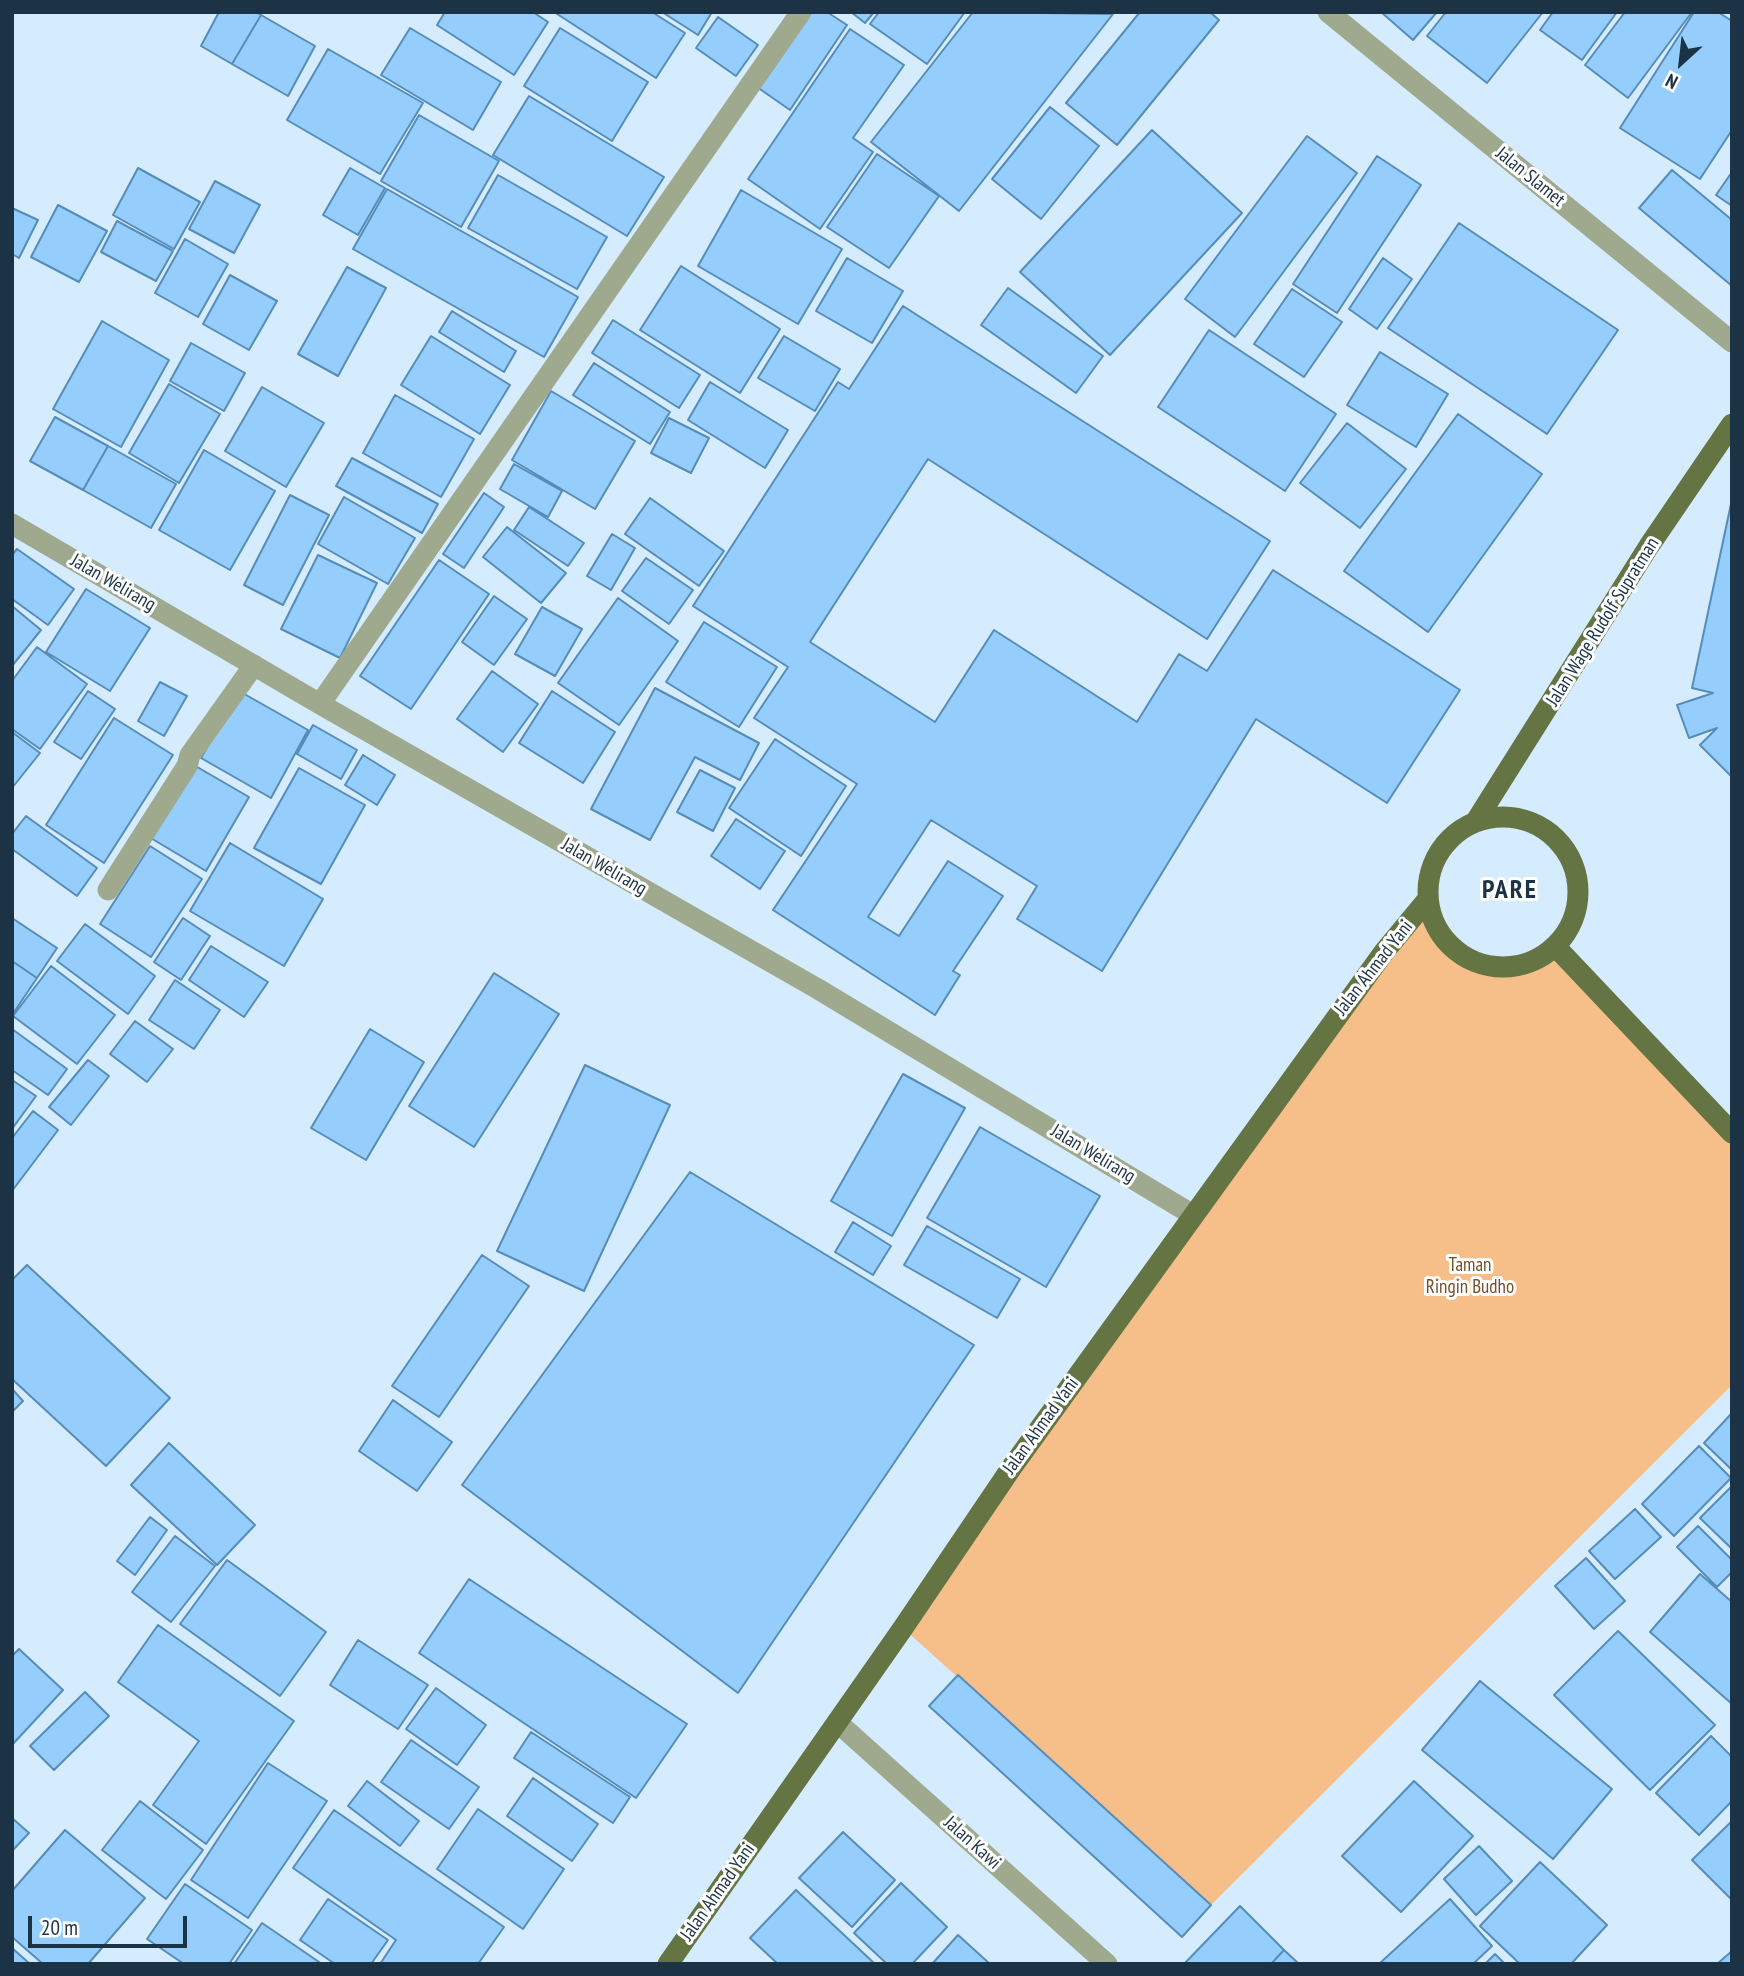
<!DOCTYPE html>
<html>
<head>
<meta charset="utf-8">
<style>
	body { margin:0 }
	#map { position:relative; width:1744px; height:1976px; overflow:hidden; background:#d5ebfe; font-family:"PT Sans Narrow",sans-serif }
	canvas { display:block }
	.frame { position:absolute; inset:0; border:14px solid #1c3345; pointer-events:none }
	.north { position:absolute; left:1646px; top:28px; width:70px; height:70px; -webkit-text-stroke:5px #fff; paint-order:stroke; rotate:207deg; font-size:19px; font-weight:700; line-height:28px; text-align:center; color:#1c3345 }
	.north::after { content:''; display:block; margin:auto; width:24px; height:32px; background:#1c3345; clip-path:polygon(50% 0,100% 100%,50% 72%,0 100%) }
	.scale { position:absolute; left:28px; top:1916px; width:159px; height:32px; box-sizing:border-box; border:4px solid #1c3345; border-top:0; padding-left:9px; font-size:21px; line-height:24px; white-space:nowrap; color:#1c3345; -webkit-text-stroke:5px #fff; paint-order:stroke }
</style>
</head>
<body>
<div id="map">
<canvas width="1744" height="1976"></canvas>
<div class="frame"></div>
<div class="north">N</div>
<div class="scale">20 m</div>
</div>
<script>
const context = document.querySelector('canvas').getContext('2d');
context.lineJoin = 'round';
function fill(path, color) { context.fillStyle = color; context.fill(path, 'evenodd'); }
const shape = rows => new Path2D(rows.map(r => 'M' + r).join(''));
function trace(path, color, width, dash) { context.strokeStyle = color; context.lineWidth = width; context.lineCap = dash ? 'butt' : 'round'; context.setLineDash(dash || []); context.stroke(path); }
function write(font, color, halo, rows, align = 'center') {
  context.font = font + ' "PT Sans Narrow",sans-serif'; context.lineWidth = 6; context.setLineDash([]); context.textBaseline = 'middle'; context.strokeStyle = halo; context.fillStyle = color; for (const [text, x, y, turn = 0] of rows) {
    context.save(); context.translate(x, y); context.rotate((+turn || 0) * Math.PI / 180); context.textAlign = isNaN(turn) ? turn : align; if (halo) context.strokeText(text, 0, 0); context.fillText(text, 0, 0); context.restore();
  }
}
const green = shape([
	[1428,899,1435,924,1450,944,1470,960,1495,966,1517,966,1538,959,1555,946,1732,1133,1732,1385,1211,1905,903,1628]
]);
const building = shape([
	[219,12,256,12,261,15,232,64,201,46,219,12],
	[445,12,533,12,548,22,514,75,437,25,445,12],
	[554,12,652,12,685,33,656,78,554,12],
	[662,12,712,12,698,35,662,12],
	[807,12,827,12,847,25,790,110,757,87,807,12],
	[851,12,874,12,865,23,851,12],
	[879,12,965,12,927,64,870,24,879,12],
	[973,12,1113,14,959,211,871,142,973,12],
	[1140,12,1210,12,1219,20,1117,145,1066,103,1140,12],
	[1381,12,1437,12,1413,40,1381,12],
	[1446,12,1543,12,1487,83,1427,36,1446,12],
	[1553,12,1617,12,1582,60,1540,30,1553,12],
	[1625,12,1692,12,1628,98,1585,65,1625,12],
	[1694,12,1718,12,1732,21,1732,130,1700,179,1620,128,1694,12],
	[261,15,315,46,288,96,232,64,261,15],
	[718,17,758,45,736,76,696,48,718,17],
	[410,28,501,82,473,130,381,75,410,28],
	[560,28,648,82,612,141,524,86,560,28],
	[850,29,904,65,853,138,873,152,820,229,748,179,850,29],
	[328,49,423,103,380,174,287,120,328,49],
	[529,96,664,177,627,236,493,155,529,96],
	[1050,107,1099,146,1041,219,992,179,1050,107],
	[419,115,499,161,461,227,381,181,419,115],
	[1152,130,1242,213,1110,355,1020,272,1152,130],
	[1307,136,1357,173,1235,337,1185,299,1307,136],
	[877,154,939,196,889,268,827,227,877,154],
	[1377,156,1421,185,1337,313,1293,284,1377,156],
	[138,168,200,202,174,249,113,215,138,168],
	[350,168,385,188,358,235,323,215,350,168],
	[1672,170,1732,220,1732,286,1639,208,1672,170],
	[1732,172,1732,206,1716,195,1732,172],
	[498,175,607,237,577,289,468,228,498,175],
	[215,181,260,205,234,253,189,229,215,181],
	[387,189,578,297,544,357,353,249,387,189],
	[741,190,842,249,798,324,698,266,741,190],
	[58,205,107,231,79,282,31,257,58,205],
	[12,208,38,220,19,258,12,254,12,208],
	[117,221,173,251,156,281,101,252,117,221],
	[1459,223,1618,330,1547,434,1388,328,1459,223],
	[185,239,228,264,198,317,155,293,185,239],
	[847,258,903,291,872,343,816,311,847,258],
	[1383,258,1412,279,1377,329,1349,309,1383,258],
	[681,266,780,329,740,393,640,330,681,266],
	[347,267,386,288,338,376,298,354,347,267],
	[230,275,277,301,249,350,203,324,230,275],
	[1008,288,1103,356,1076,393,981,325,1008,288],
	[1292,289,1342,322,1304,377,1254,344,1292,289],
	[903,306,1270,541,1207,639,928,459,810,642,935,722,994,630,1137,722,1179,654,1207,671,1273,570,1460,690,1387,803,1256,719,1102,971,1017,919,1037,886,931,820,868,917,899,936,948,861,1003,896,953,971,960,975,935,1015,773,910,857,784,754,718,788,667,693,606,838,382,849,389,903,306],
	[452,311,516,351,504,372,439,332,452,311],
	[613,320,700,375,679,408,592,353,613,320],
	[102,321,169,360,121,447,53,409,102,321],
	[1209,330,1336,414,1285,491,1158,407,1209,330],
	[431,336,510,385,480,434,401,385,431,336],
	[784,336,840,369,815,411,758,378,784,336],
	[191,343,245,373,224,411,170,381,191,343],
	[1380,352,1448,394,1416,447,1347,405,1380,352],
	[594,363,670,412,650,444,573,395,594,363],
	[710,382,788,430,765,468,688,420,710,382],
	[169,384,220,414,179,483,129,453,169,384],
	[262,387,324,423,286,487,225,451,262,387],
	[551,391,635,441,595,509,512,460,551,391],
	[395,395,474,439,441,497,363,453,395,395],
	[1458,414,1542,474,1428,632,1344,571,1458,414],
	[55,417,108,446,83,490,30,461,55,417],
	[669,418,709,438,691,473,651,453,669,418],
	[1347,423,1406,469,1360,528,1300,483,1347,423],
	[108,446,176,484,151,528,83,490,108,446],
	[204,450,275,491,230,570,159,530,204,450],
	[352,458,438,504,422,533,336,486,352,458],
	[514,464,562,491,548,517,500,489,514,464],
	[484,493,504,507,464,568,443,554,484,493],
	[290,495,329,515,283,605,244,585,290,495],
	[344,497,415,538,388,584,318,544,344,497],
	[650,498,724,551,699,586,625,534,650,498],
	[1732,499,1732,777,1700,745,1717,728,1689,738,1677,705,1713,693,1692,688,1732,499],
	[529,507,584,543,568,566,514,530,529,507],
	[507,527,566,573,541,603,483,557,507,527],
	[612,534,635,548,611,590,587,576,612,534],
	[17,549,74,589,48,625,12,599,12,555,17,549],
	[318,555,377,583,340,658,281,629,318,555],
	[646,558,693,590,669,624,622,591,646,558],
	[439,560,489,594,411,709,360,676,439,560],
	[86,589,150,628,110,691,46,652,86,589],
	[494,596,527,619,494,665,462,642,494,596],
	[618,598,678,641,619,725,558,683,618,598],
	[12,606,41,630,12,666,12,606],
	[542,607,582,629,555,676,515,654,542,607],
	[704,622,777,667,739,727,666,682,704,622],
	[37,647,87,684,40,749,12,729,12,681,37,647],
	[492,671,538,704,503,752,457,719,492,671],
	[160,682,187,696,164,736,138,721,160,682],
	[655,688,759,743,740,780,695,757,650,840,591,809,655,688],
	[88,691,115,709,81,759,54,742,88,691],
	[239,691,308,730,271,798,201,758,239,691],
	[552,691,615,732,583,783,519,743,552,691],
	[114,718,173,755,104,863,46,825,114,718],
	[313,725,357,750,341,779,297,754,313,725],
	[12,732,40,753,12,788,12,732],
	[775,739,846,786,801,856,729,808,775,739],
	[363,755,395,775,377,805,345,785,363,755],
	[192,764,249,797,206,871,149,837,192,764],
	[299,768,365,805,321,884,254,848,299,768],
	[700,770,735,788,713,831,677,812,700,770],
	[26,816,97,868,77,896,12,849,12,834,26,816],
	[736,819,785,851,760,889,711,856,736,819],
	[230,843,323,899,284,966,190,911,230,843],
	[150,846,202,879,151,957,100,924,150,846],
	[12,918,57,948,37,978,12,961,12,918],
	[183,918,210,936,181,980,154,962,183,918],
	[85,924,155,976,128,1014,57,961,85,924],
	[211,946,268,982,244,1017,189,980,211,946],
	[12,961,37,978,12,1015,12,961],
	[51,966,115,1015,77,1064,13,1016,51,966],
	[494,973,559,1014,474,1147,409,1106,494,973],
	[175,980,220,1010,194,1049,149,1020,175,980],
	[135,1021,173,1049,147,1082,110,1054,135,1021],
	[12,1029,67,1069,48,1095,12,1070,12,1029],
	[370,1029,424,1062,366,1160,311,1128,370,1029],
	[88,1060,109,1076,71,1125,49,1107,88,1060],
	[585,1065,670,1105,584,1291,497,1251,585,1065],
	[903,1074,965,1108,892,1236,831,1201,903,1074],
	[12,1080,36,1096,12,1129,12,1080],
	[33,1111,58,1130,12,1191,12,1138,33,1111],
	[980,1127,1100,1196,1046,1287,927,1218,980,1127],
	[690,1172,974,1345,738,1693,462,1485,690,1172],
	[853,1222,891,1246,873,1275,835,1252,853,1222],
	[927,1226,1020,1279,997,1318,904,1265,927,1226],
	[482,1255,529,1286,439,1417,392,1386,482,1255],
	[27,1265,170,1398,106,1466,12,1379,12,1280,27,1265],
	[12,1389,23,1401,12,1412,12,1389],
	[393,1400,452,1442,417,1491,359,1451,393,1400],
	[1732,1413,1732,1470,1704,1443,1732,1413],
	[169,1443,255,1525,217,1565,131,1485,169,1443],
	[1699,1446,1731,1478,1674,1536,1642,1504,1699,1446],
	[1732,1486,1732,1549,1700,1518,1732,1486],
	[1635,1509,1661,1537,1615,1579,1589,1551,1635,1509],
	[150,1517,167,1530,135,1575,117,1561,150,1517],
	[1698,1526,1732,1560,1732,1572,1717,1587,1677,1547,1698,1526],
	[175,1536,215,1566,171,1622,132,1592,175,1536],
	[1586,1558,1625,1601,1594,1629,1555,1586,1586,1558],
	[227,1560,326,1632,280,1696,180,1624,227,1560],
	[1700,1574,1732,1602,1732,1704,1650,1632,1700,1574],
	[469,1579,687,1724,636,1798,419,1653,469,1579],
	[158,1625,294,1721,206,1844,153,1805,199,1741,118,1682,158,1625],
	[1618,1631,1715,1725,1650,1790,1554,1695,1618,1631],
	[358,1640,428,1685,398,1729,330,1685,358,1640],
	[19,1649,63,1690,12,1745,12,1656,19,1649],
	[958,1675,1211,1905,1182,1937,929,1706,958,1675],
	[1480,1681,1612,1789,1553,1859,1422,1750,1480,1681],
	[436,1688,486,1725,457,1765,406,1729,436,1688],
	[85,1692,109,1716,54,1770,30,1746,85,1692],
	[531,1732,630,1797,613,1823,514,1758,531,1732],
	[1711,1736,1732,1757,1732,1801,1699,1835,1656,1793,1711,1736],
	[411,1740,479,1787,449,1829,381,1782,411,1740],
	[268,1763,327,1801,248,1918,191,1880,268,1763],
	[533,1778,598,1824,572,1861,507,1816,533,1778],
	[367,1781,419,1821,400,1846,348,1806,367,1781],
	[1414,1781,1473,1836,1401,1912,1342,1856,1414,1781],
	[140,1801,203,1850,166,1899,102,1850,140,1801],
	[478,1809,564,1869,523,1929,437,1869,478,1809],
	[334,1810,504,1927,478,1964,380,1964,396,1940,293,1868,334,1810],
	[12,1818,29,1833,12,1851,12,1818],
	[1732,1821,1732,1900,1692,1860,1732,1821],
	[65,1830,145,1898,88,1964,43,1964,12,1937,12,1891,65,1830],
	[843,1832,895,1880,852,1927,799,1878,843,1832],
	[1479,1846,1512,1881,1476,1915,1444,1879,1479,1846],
	[1540,1862,1607,1925,1571,1964,1520,1964,1480,1926,1540,1862],
	[901,1883,947,1927,912,1964,887,1964,854,1933,901,1883],
	[185,1884,252,1930,229,1964,184,1964,147,1939,185,1884],
	[796,1890,875,1964,778,1964,750,1938,796,1890],
	[328,1899,388,1940,371,1964,335,1964,300,1940,328,1899],
	[1450,1899,1492,1946,1473,1964,1380,1963,1450,1899],
	[1240,1906,1284,1950,1271,1964,1184,1964,1240,1906],
	[262,1923,322,1964,234,1964,262,1923],
	[958,1935,990,1964,932,1964,958,1935],
	[12,1948,30,1964,12,1964,12,1948],
	[1284,1950,1299,1964,1271,1964,1284,1950],
	[1732,1951,1732,1964,1717,1964,1732,1951],
	[1495,1954,1505,1964,1485,1964,1495,1954]
]);
const minor = shape([
	[1328,12,1732,342],
	[12,524,320,704,818,989,1193,1215],
	[320,704,801,12],
	[108,890,187,766,190,755,254,665],
	[837,1722,1107,1964]
]);
const major = shape([
	'1428 892a75 75 0 1 1 150 0a75 75 0 1 1-150 0Z',
	[1476,821,1649,546,1732,424],
	[1555,946,1732,1133],
	[668,1964,903,1628,1012,1467,1384,952,1428,899]
]);
const streetNames = [
	["Jalan Slamet",1530,177,39],
	["Jalan Welirang",113,583,30],
	["Jalan Wage Rudolf Supratman",1603,622,-58],
	["Jalan Welirang",604,867,30],
	["Jalan Ahmad Yani",1374,968,-52],
	["Jalan Welirang",1093,1154,31],
	["Jalan Ahmad Yani",1041,1426,-54],
	["Jalan Kawi",972,1843,42],
	["Jalan Ahmad Yani",718,1892,-55]
];
const parkNames = [
	["Taman",1470,1266],
	["Ringin Budho",1470,1288]
];
const districtNames = [
	["PARE",1510,891]
];
fill(green, '#f6be89');
fill(building, '#95cefd');
trace(building, '#568cb8', 2);
trace(minor, '#9fa98e', 21);
trace(major, '#647443', 21);
write('19px', '#1c3345', '#fff', streetNames);
write('19px', '#734f2b', '#fff', parkNames);
context.letterSpacing = '2px';
write('bold 26px', '#1c3345', '#fff', districtNames);
context.letterSpacing = '0px';
</script>
</body>
</html>
